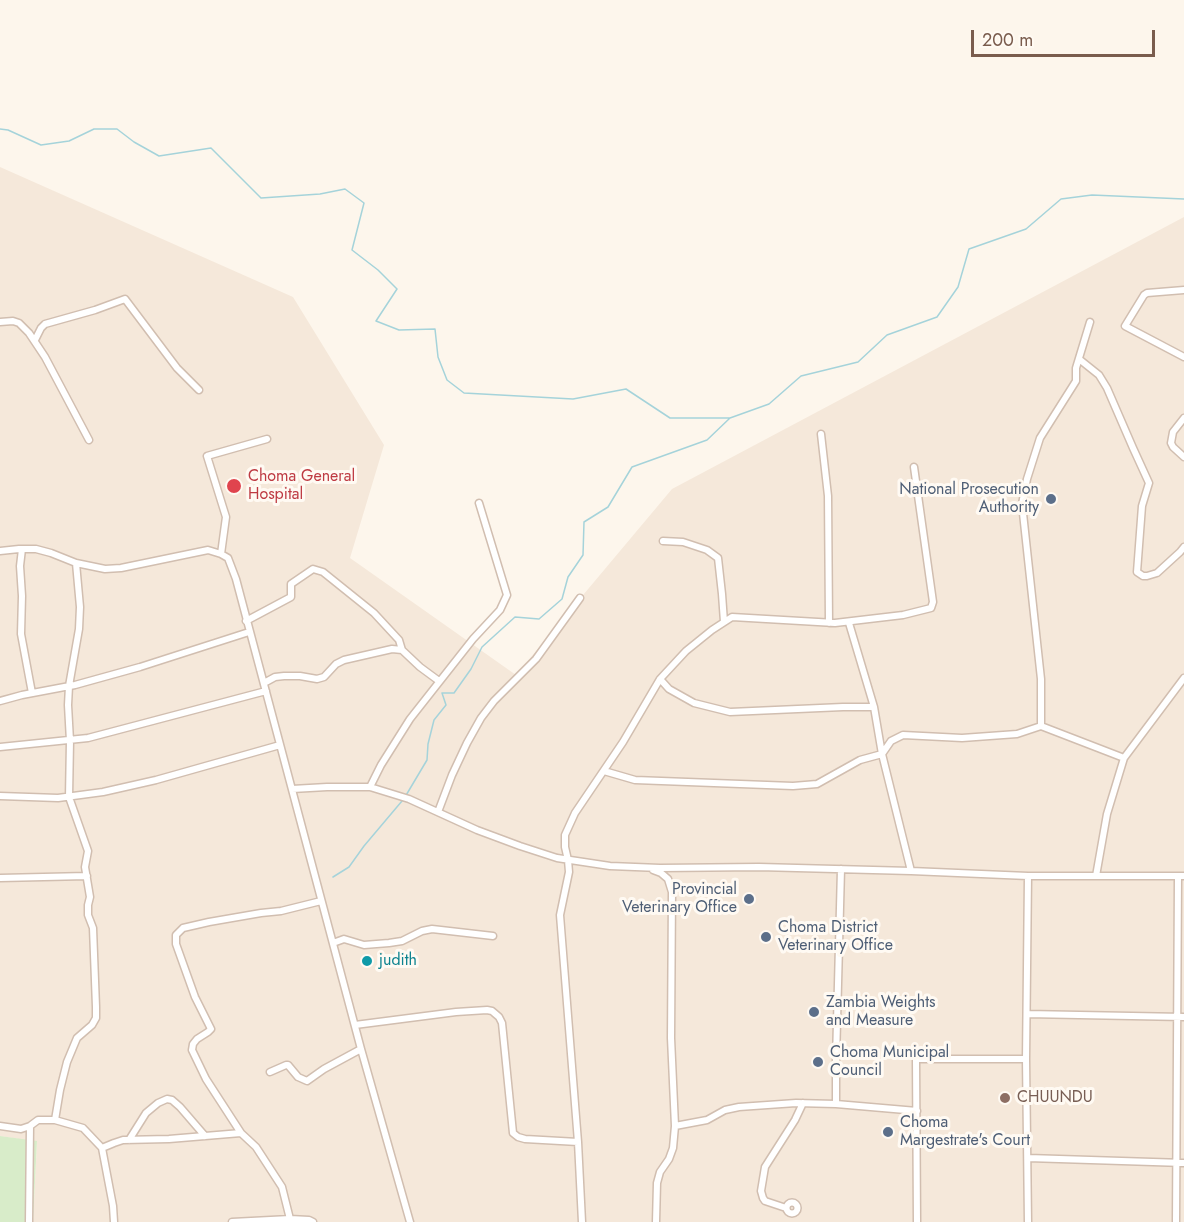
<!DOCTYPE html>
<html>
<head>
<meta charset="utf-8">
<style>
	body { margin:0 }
	#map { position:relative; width:1184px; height:1222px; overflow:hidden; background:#fdf6ec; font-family:Jost,sans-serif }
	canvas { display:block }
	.scale { position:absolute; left:971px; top:30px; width:184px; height:27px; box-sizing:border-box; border:3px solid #7a5c4d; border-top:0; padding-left:8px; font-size:18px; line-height:21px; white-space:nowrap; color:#7a5c4d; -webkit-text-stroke:4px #fffaf3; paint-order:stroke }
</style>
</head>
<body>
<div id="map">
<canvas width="1184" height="1222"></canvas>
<div class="scale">200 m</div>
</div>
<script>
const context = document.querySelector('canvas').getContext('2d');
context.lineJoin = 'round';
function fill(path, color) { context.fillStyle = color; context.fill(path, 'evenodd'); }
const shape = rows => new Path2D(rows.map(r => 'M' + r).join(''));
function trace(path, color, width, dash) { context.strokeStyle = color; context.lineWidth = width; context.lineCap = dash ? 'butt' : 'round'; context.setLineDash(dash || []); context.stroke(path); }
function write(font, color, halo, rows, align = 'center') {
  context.font = font + ' Jost,sans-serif'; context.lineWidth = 6; context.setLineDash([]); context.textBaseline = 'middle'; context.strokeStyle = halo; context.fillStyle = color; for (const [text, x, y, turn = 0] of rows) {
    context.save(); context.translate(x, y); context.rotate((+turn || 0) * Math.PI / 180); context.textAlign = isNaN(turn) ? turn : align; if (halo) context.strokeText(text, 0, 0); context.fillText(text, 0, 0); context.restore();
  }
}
const residential = shape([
	[0,167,293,297,384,445,350,558,516,675,672,489,1184,217,1184,1222,33,1222,37,1142,0,1136]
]);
const green = shape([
	[0,1136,37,1141,33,1222,0,1222]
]);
const stream = shape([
	[0,129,8,130,41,145,69,141,94,129,117,129,134,142,159,156,211,148,261,198,320,194,345,189,364,203,352,250,378,270,397,289,376,321,399,330,435,329,438,357,447,380,464,393,573,399,626,389,670,418,730,418],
	[405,797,427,760,428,744,434,720,446,705,442,693,454,693,471,669,482,647,515,617,539,619,562,599,568,577,583,555,584,522,608,507,632,467,707,440,730,418,769,404,801,376,858,362,887,335,937,317,958,287,969,249,1026,229,1061,199,1092,195,1184,199],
	[333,877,349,867,364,846,402,801]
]);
const minor = shape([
	[1184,290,1147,293,1144,295,1125,326,1184,357],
	[0,322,13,321,19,323,29,333,45,357,89,440],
	[35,340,41,328,45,324,95,310,125,299,177,368,199,390],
	[1079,359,1099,375,1107,388,1133,448,1149,483,1142,506,1137,572,1143,576,1147,576,1157,573,1180,552,1184,547],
	[1184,418,1173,432,1171,443,1173,447,1184,457],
	[821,434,828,496,829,623],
	[663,541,683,542,707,550,718,558,722,594,724,622],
	[22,549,20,566,22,596,21,634,32,693],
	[0,551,19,549,36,549,51,553,76,563,105,569,121,568,208,550,221,554,228,558,236,579,361,1049,410,1222],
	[221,554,226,517,207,456,267,439],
	[246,621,291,597,291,584,313,569,323,572,374,613,399,640,402,650],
	[849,623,874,707,882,754,911,871],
	[660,679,669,689,694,703,730,712,843,707,874,707],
	[264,683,275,677,284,676,300,676,317,679,324,677,336,664,344,660,392,649,402,650,420,667,439,681],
	[0,701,22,695,75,685,140,667,249,632],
	[1041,726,1124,758],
	[0,747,88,738,266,691],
	[604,771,635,780,793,786,817,784,860,760,882,754,891,741,903,735,962,738,1017,734,1041,726,1041,679,1022,504,1027,479,1040,438,1076,381,1076,368,1090,322],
	[370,787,381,765,410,719,473,639,500,610,507,595,479,503],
	[292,789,327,787,370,787,409,799,477,830,520,846,557,858,610,866,660,868,759,867,911,871,1028,876,1184,876],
	[0,796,58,798,103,792,156,780,280,745],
	[438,812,452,775,467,743,481,718,494,701,536,659,580,598],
	[841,869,836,1060,836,1104,917,1111],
	[653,870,661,873,668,879,672,892,671,1038,675,1126,673,1148,669,1159,660,1172,657,1183,656,1222],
	[1096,876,1107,814,1124,758,1184,678],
	[0,878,87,876],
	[333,943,344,939,364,945,389,943,402,941,422,931,432,929,493,936],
	[1027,1014,1184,1017],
	[355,1025,456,1012,487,1010,492,1011,499,1017,502,1023,513,1133,518,1137,525,1139,578,1142],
	[270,1072,286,1065,288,1065,298,1077,307,1081,324,1069,361,1049],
	[55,1120,60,1090,67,1062,77,1038,92,1025,96,1018,96,1007,93,928,88,915,88,905,90,897,85,867,88,851,69,797,70,741,68,705,69,686,79,629,80,607,76,563],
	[0,1126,21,1129,30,1126,38,1120,55,1120,83,1128,102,1148,113,1206,114,1222],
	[675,1126,707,1120,725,1110,739,1107,796,1103,836,1104],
	[241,1133,206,1079,192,1050,193,1044,197,1039,208,1032,211,1029,195,997,176,944,176,935,183,928,209,922,261,913,281,911,321,901],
	[129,1140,146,1113,158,1103,167,1099,172,1100,180,1107,205,1136],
	[102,1148,114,1143,123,1140,169,1139,241,1133,256,1147,282,1187,290,1219],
	[1028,1158,1184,1163],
	'786.5 1208a5.5 5.5 0 1 1 11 0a5.5 5.5 0 1 1-11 0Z',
	[786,1208,765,1201,763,1198,761,1191,765,1167,795,1120,803,1103],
	[29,1222,30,1126],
	[232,1222,290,1219,309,1220,313,1222],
	[582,1222,578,1142,560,915,569,872,568,860,565,847,565,835,575,813,623,742,660,679,686,651,712,630,732,617,835,623,903,615,931,608,933,602,914,467],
	[917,1222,916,1059,1026,1059],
	[1028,1222,1026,1059,1028,876],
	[1176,1222,1178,876]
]);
const markers = [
	[234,486,8,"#e0444e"],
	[1051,499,6,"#5c6f8a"],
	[749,899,6,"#5c6f8a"],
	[766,937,6,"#5c6f8a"],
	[367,961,6,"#0f9aa8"],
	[814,1012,6,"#5c6f8a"],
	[818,1062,6,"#5c6f8a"],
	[1005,1098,6,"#8d6e63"],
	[888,1132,6,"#5c6f8a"]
];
const healthNames = [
	["Choma General",248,477],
	["Hospital",248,495]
];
const serviceNames = [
	["National Prosecution",1039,490,"right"],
	["Authority",1039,508,"right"],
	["Provincial",737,890,"right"],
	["Veterinary Office",737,908,"right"],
	["Choma District",778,928],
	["Veterinary Office",778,946],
	["Zambia Weights",826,1003],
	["and Measure",826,1021],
	["Choma Municipal",830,1053],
	["Council",830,1071],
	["Choma",900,1123],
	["Margestrate's Court",900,1141]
];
const cultureNames = [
	["judith",379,961]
];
const educationNames = [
	["CHUUNDU",1017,1098]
];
fill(residential, '#f5e8da');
fill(green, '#d8ecc9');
trace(stream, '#a5d3da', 1.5);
trace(minor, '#d1beb0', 9);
trace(minor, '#fff', 6);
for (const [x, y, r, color] of markers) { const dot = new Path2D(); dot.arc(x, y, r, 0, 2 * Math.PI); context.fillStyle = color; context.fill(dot); trace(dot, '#fffaf3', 2); }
write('16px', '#be3a42', '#fffaf3', healthNames, 'left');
write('16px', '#4e5e75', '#fffaf3', serviceNames, 'left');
write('16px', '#0d838f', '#fffaf3', cultureNames, 'left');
write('16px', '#785e54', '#fffaf3', educationNames, 'left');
</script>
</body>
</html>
